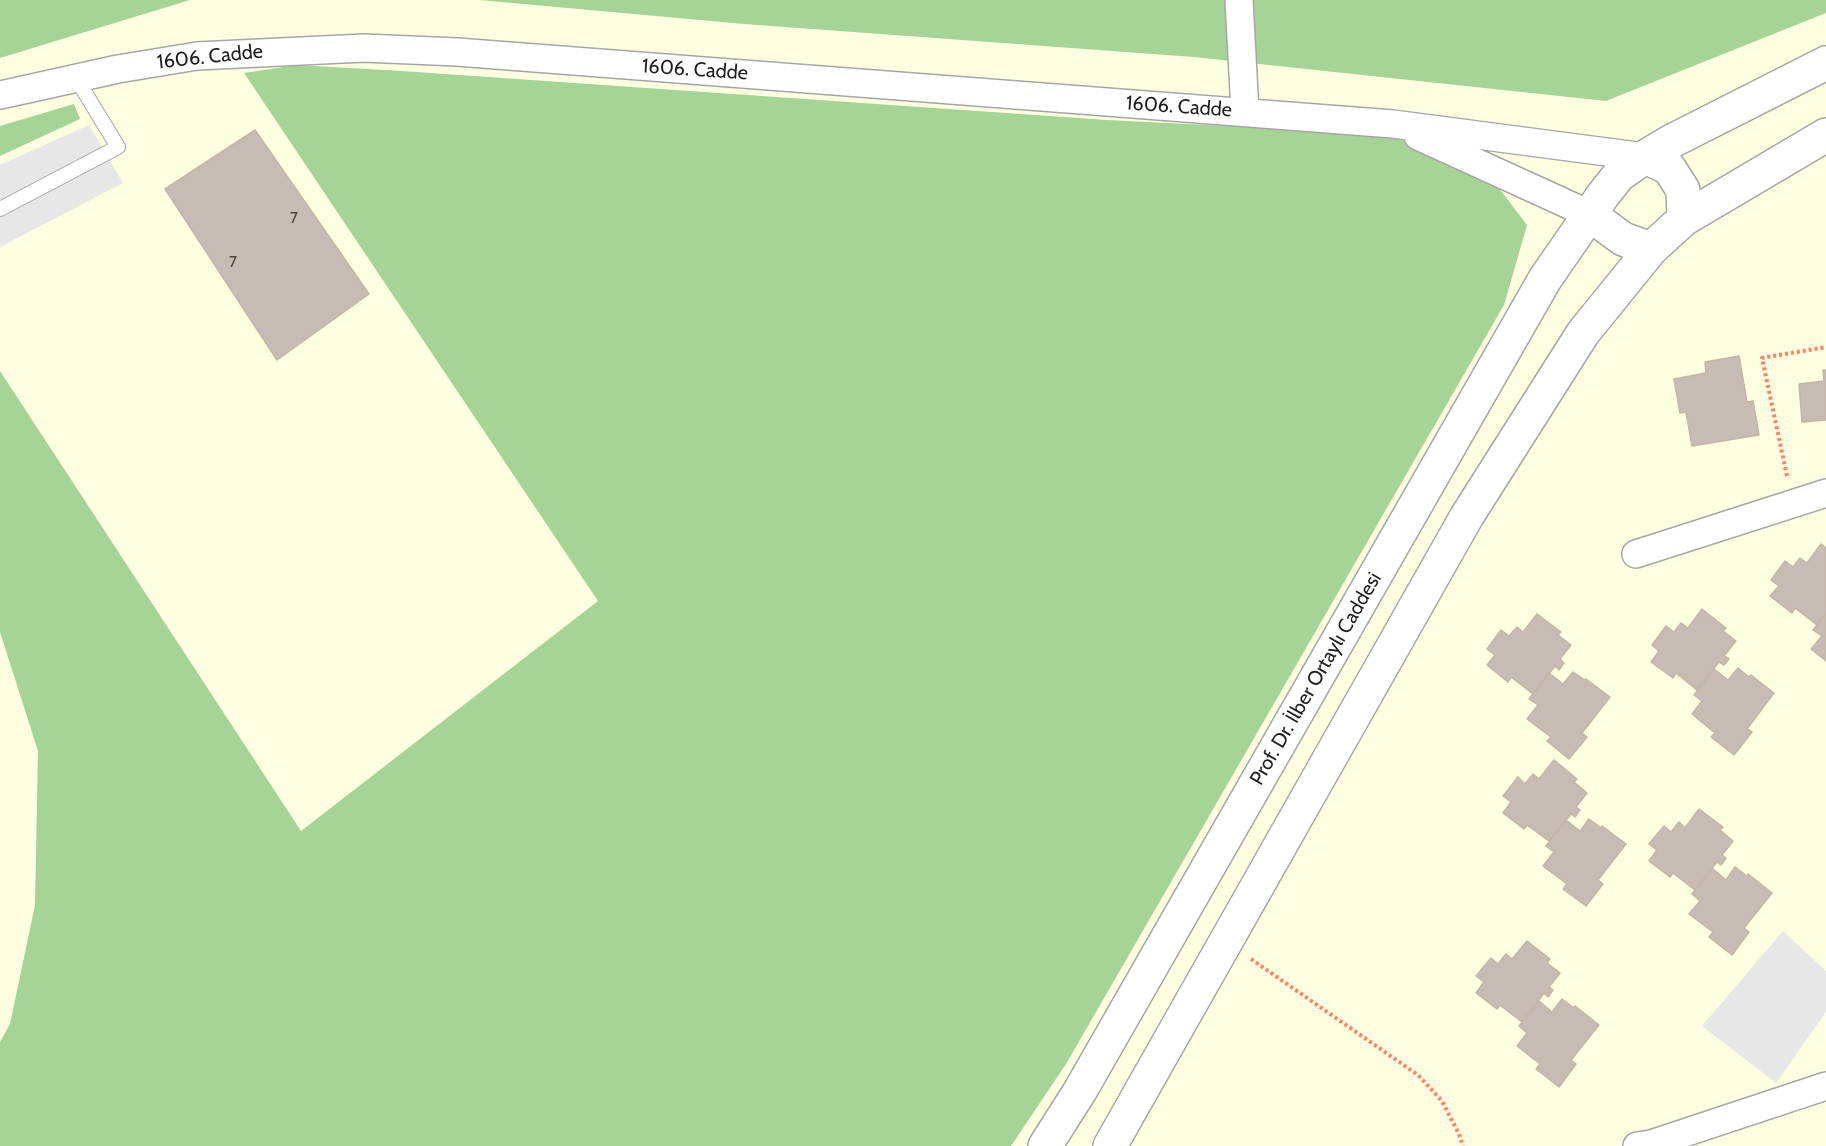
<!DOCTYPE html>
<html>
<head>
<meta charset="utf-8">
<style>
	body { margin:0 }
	canvas { display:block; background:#f1eee5 }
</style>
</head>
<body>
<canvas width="1826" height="1146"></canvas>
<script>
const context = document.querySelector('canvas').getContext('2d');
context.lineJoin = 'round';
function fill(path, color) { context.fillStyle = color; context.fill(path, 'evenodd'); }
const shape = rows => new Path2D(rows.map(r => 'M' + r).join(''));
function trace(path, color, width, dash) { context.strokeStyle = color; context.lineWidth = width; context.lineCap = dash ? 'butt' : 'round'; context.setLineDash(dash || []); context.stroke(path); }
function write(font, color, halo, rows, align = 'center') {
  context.font = font + ' Cabin,sans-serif'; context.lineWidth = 5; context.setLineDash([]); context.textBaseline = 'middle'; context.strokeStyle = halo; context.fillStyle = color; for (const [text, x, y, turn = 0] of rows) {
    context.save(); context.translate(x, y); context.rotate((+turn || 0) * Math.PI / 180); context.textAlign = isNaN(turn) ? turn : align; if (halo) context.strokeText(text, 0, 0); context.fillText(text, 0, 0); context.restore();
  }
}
const education = shape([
	[0,0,1826,0,1826,1146,0,1146]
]);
const forest = shape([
	[0,0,190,0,0,58],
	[479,0,1826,0,1826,13,1606,101,1194,57,744,24],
	[297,65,402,71,1107,120,1389,134,1492,179,1527,225,1504,305,1066,1064,1011,1146,0,1146,0,1042,10,1024,35,905,38,751,0,632,0,371,301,831,598,601,244,73],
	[74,104,80,119,0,156,0,126]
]);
const parking = shape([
	[89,125,123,183,0,247,0,165],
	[1783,931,1826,971,1826,1012,1776,1083,1702,1026]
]);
const building = shape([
	[255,130,369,294,277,360,165,189,255,130],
	[1739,356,1747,402,1753,401,1759,435,1692,446,1686,412,1680,413,1674,379,1706,373,1705,362,1739,356],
	[1823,370,1826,370,1826,420,1802,422,1799,384,1824,381,1823,370],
	[1821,544,1826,548,1826,613,1817,625,1795,608,1792,613,1770,596,1779,586,1771,580,1785,561,1793,567,1800,558,1807,563,1821,544],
	[1702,609,1726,628,1723,631,1736,641,1724,656,1729,659,1724,665,1719,662,1697,690,1676,673,1673,678,1651,662,1659,651,1652,645,1666,626,1674,632,1681,623,1688,628,1702,609],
	[1826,613,1826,661,1811,649,1822,636,1813,630,1826,613],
	[1537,614,1561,632,1558,635,1571,645,1560,659,1564,663,1559,670,1555,666,1533,694,1511,677,1508,682,1487,665,1495,655,1487,649,1501,630,1509,636,1517,627,1523,632,1537,614],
	[1738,668,1749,677,1751,675,1774,693,1747,729,1752,732,1734,755,1711,737,1715,733,1692,714,1702,701,1694,695,1714,669,1728,680,1738,668],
	[1573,672,1585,680,1586,679,1610,697,1582,733,1587,737,1569,759,1547,741,1551,737,1527,719,1538,705,1529,699,1549,673,1563,684,1573,672],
	[1554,760,1577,779,1574,782,1587,793,1576,807,1580,810,1575,817,1571,814,1549,841,1527,825,1524,829,1503,813,1511,802,1503,796,1518,777,1525,784,1533,774,1539,779,1554,760],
	[1699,809,1723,827,1720,830,1733,841,1722,855,1726,858,1721,865,1717,862,1695,890,1673,873,1670,877,1649,861,1657,850,1649,844,1664,826,1671,832,1679,822,1685,828,1699,809],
	[1589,819,1601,828,1602,826,1626,844,1598,880,1603,884,1586,906,1563,889,1567,884,1543,866,1554,852,1546,846,1566,820,1580,831,1589,819],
	[1735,867,1747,876,1748,874,1772,893,1744,928,1749,932,1732,955,1709,937,1713,932,1689,914,1700,901,1692,894,1712,868,1726,880,1735,867],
	[1527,941,1550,959,1547,963,1560,973,1549,987,1553,990,1548,997,1544,993,1522,1022,1500,1005,1497,1009,1476,993,1484,982,1476,976,1491,958,1498,964,1506,954,1512,959,1527,941],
	[1562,999,1574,1008,1575,1006,1599,1025,1571,1060,1576,1064,1559,1087,1536,1069,1540,1064,1517,1046,1527,1033,1519,1026,1539,1001,1552,1012,1562,999]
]);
const path = shape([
	[1787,476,1762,358,1826,347],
	[1251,959,1418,1075,1442,1101,1459,1134,1463,1146]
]);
const service = shape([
	[0,209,118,147,76,78]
]);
const minor = shape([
	[1239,0,1245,112],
	[0,95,118,69,197,56,364,48,457,52,1393,124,1645,157],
	[1418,136,1589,214],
	[1636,554,1826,493],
	[1637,1146,1651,1144,1826,1086]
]);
const tertiary = shape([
	[1645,157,1669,168,1683,190,1684,219],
	[1589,214,1623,239,1651,249],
	[1045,1146,1080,1091,1545,279,1603,195,1619,175,1645,157,1672,141,1826,63],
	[1110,1146,1467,516,1583,333,1651,249,1684,219,1826,135]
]);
const numberNames = [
	["7",294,218],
	["7",233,262]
];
const streetNames = [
	["1606. Cadde",210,57,-6],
	["1606. Cadde",695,70,4],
	["1606. Cadde",1179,107,4],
	["Prof. Dr. İlber Ortaylı Caddesi",1316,679,-60]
];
fill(education, '#fdffe0');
fill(forest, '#a5d496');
fill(parking, '#e7e7e7');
fill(building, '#c6bcb4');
trace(building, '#c4b5a6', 1.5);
trace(service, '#a6a6a6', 16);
trace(minor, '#a6a6a6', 30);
trace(tertiary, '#a6a6a6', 36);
trace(path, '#ff8168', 4, [3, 3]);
trace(service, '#fff', 14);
trace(minor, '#fff', 27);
trace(tertiary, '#fff', 33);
write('16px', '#494644', null, numberNames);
write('20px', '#1f1f1f', '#fff', streetNames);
</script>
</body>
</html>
